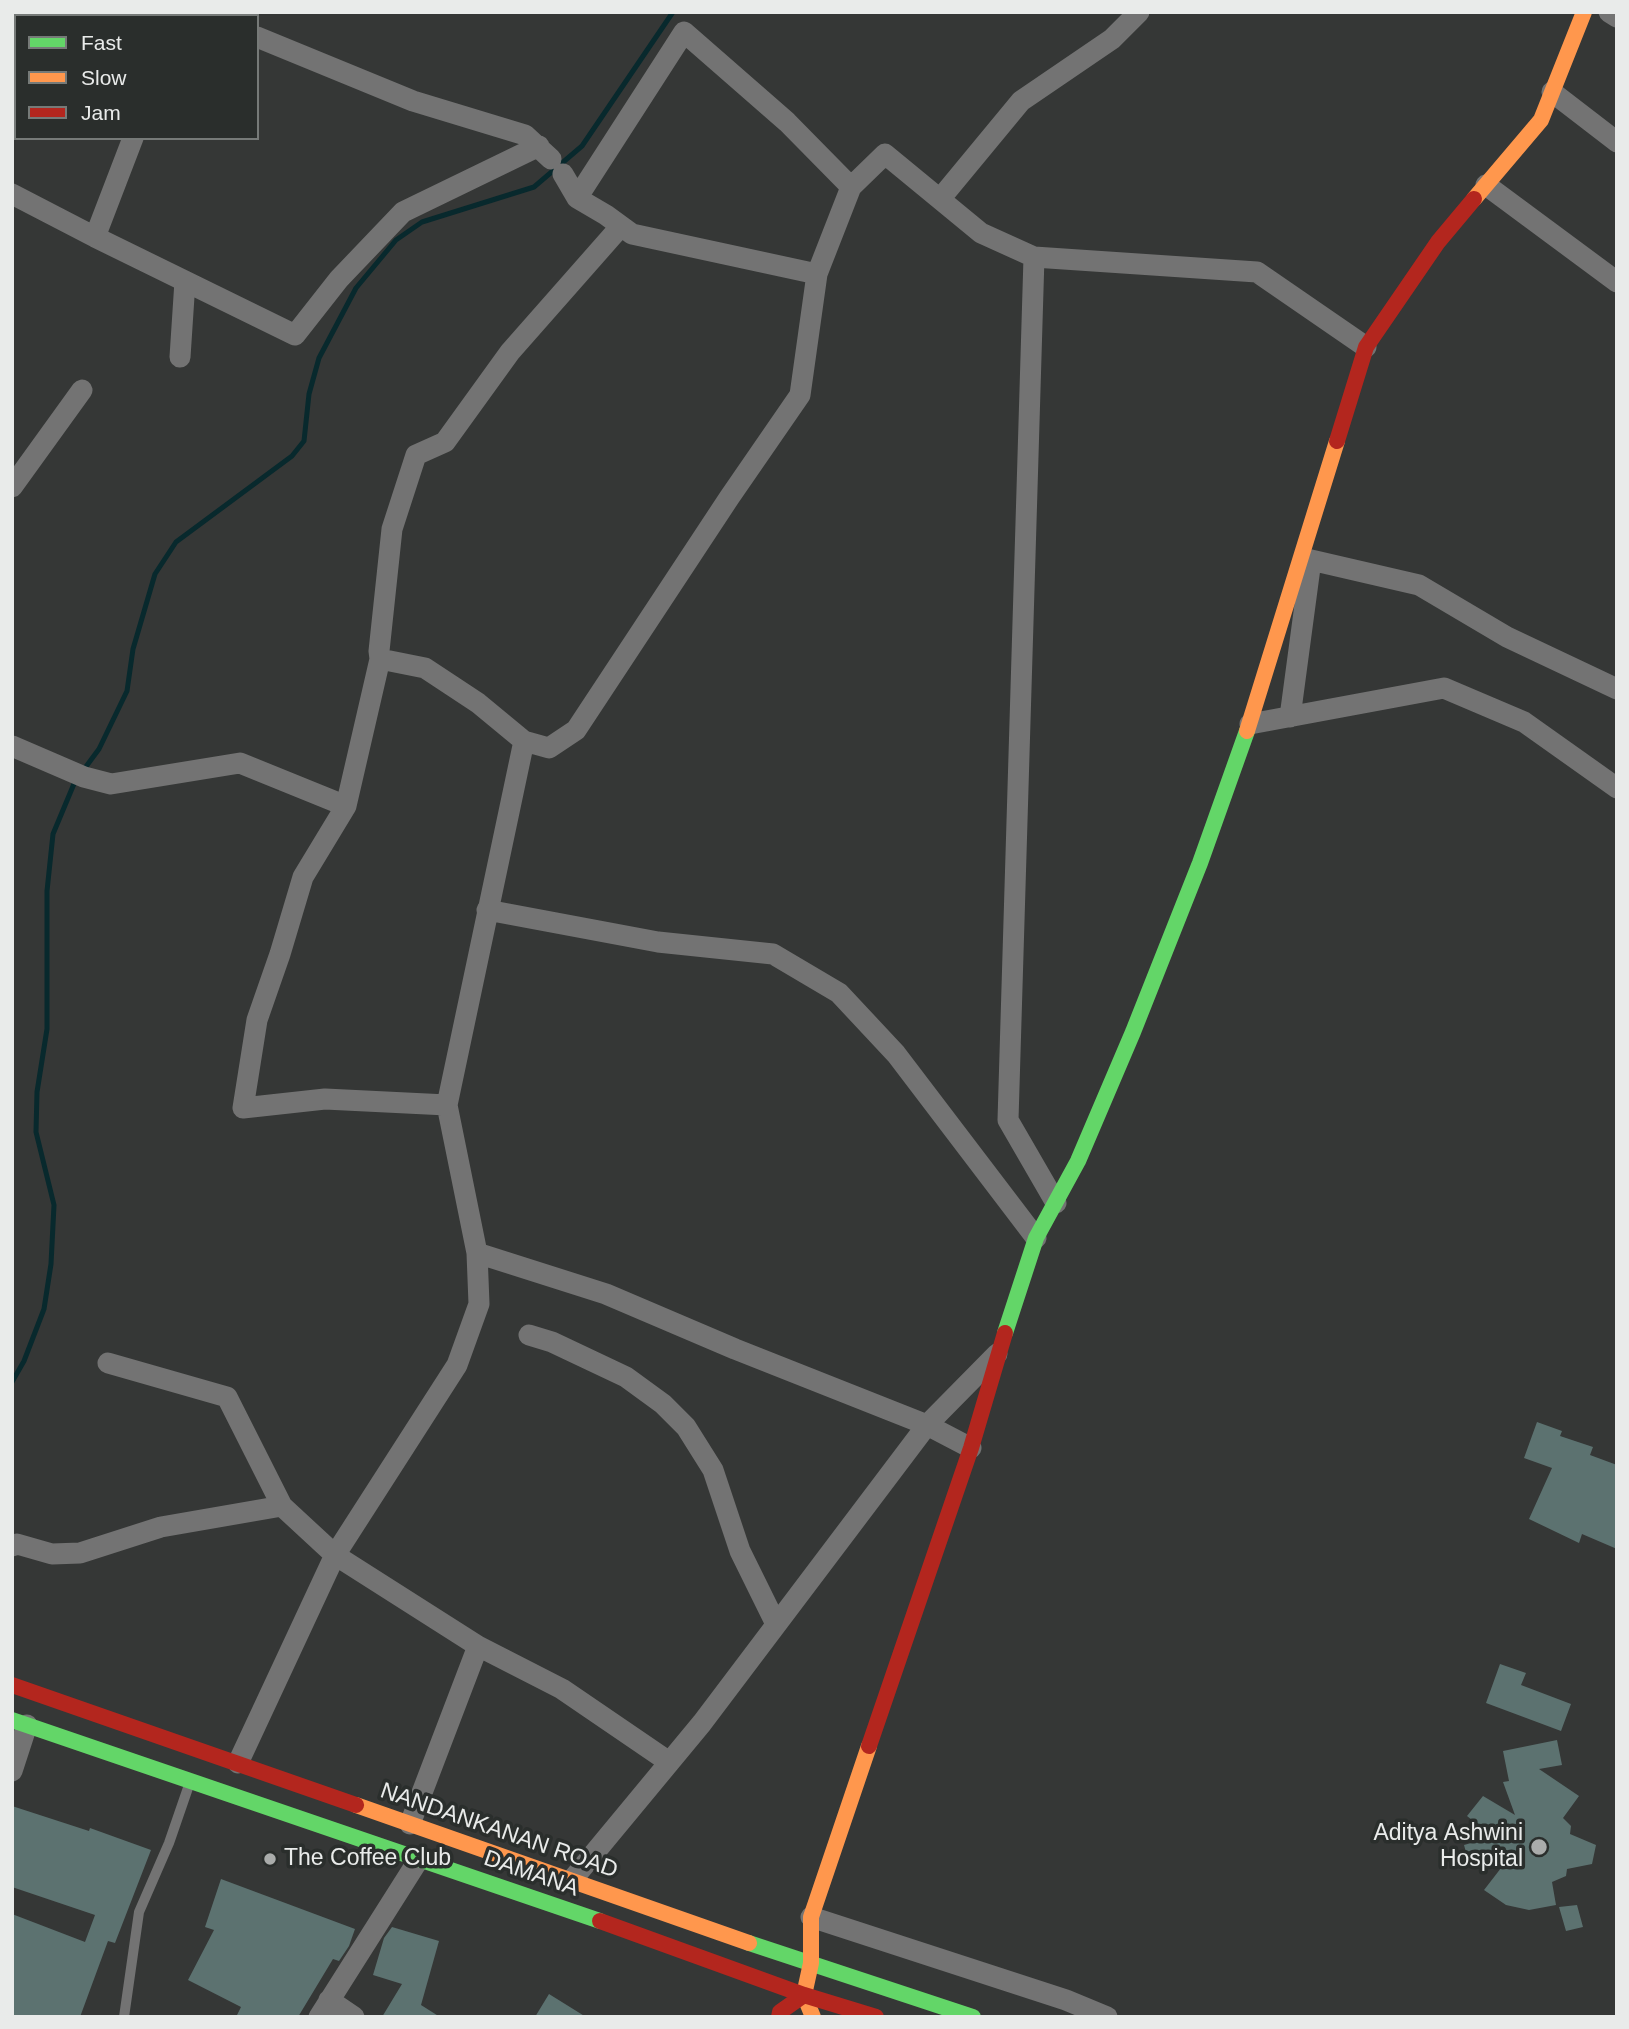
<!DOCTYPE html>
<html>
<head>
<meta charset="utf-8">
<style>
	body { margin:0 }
	#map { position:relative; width:1629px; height:2029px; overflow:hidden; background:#353736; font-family:Helvetica,sans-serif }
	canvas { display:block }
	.frame { position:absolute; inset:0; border:14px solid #e9ebea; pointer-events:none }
	.legend { position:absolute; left:14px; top:14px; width:245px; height:126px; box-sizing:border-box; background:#2a2e2c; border:2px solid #767a78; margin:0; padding:9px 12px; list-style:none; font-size:21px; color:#e9ebea }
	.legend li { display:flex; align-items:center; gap:14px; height:35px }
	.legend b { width:35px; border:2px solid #767a78 }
</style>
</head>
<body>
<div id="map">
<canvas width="1629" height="2029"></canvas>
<div class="frame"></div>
<ul class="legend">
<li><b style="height:9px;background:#63d668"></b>Fast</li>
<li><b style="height:9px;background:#ff974d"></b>Slow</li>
<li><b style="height:9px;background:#b3261e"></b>Jam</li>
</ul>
</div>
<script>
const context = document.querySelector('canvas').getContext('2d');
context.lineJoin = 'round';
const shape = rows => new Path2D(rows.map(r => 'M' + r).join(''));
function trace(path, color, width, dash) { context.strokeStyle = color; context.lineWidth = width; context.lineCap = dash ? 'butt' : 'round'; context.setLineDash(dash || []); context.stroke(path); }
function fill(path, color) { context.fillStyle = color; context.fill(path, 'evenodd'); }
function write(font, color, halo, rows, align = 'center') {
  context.font = font + ' Helvetica,sans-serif'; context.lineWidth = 7; context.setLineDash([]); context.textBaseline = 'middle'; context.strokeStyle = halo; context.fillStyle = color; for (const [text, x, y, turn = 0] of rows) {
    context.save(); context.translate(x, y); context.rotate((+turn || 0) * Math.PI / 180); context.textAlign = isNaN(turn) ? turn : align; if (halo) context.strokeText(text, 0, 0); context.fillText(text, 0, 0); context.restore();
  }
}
const stream = shape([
	[82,772,99,749,127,691,133,649,155,574,176,542,292,456,304,441,309,394,319,358,356,288,396,240,422,222,534,187,582,146,673,12],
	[12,1382,24,1361,44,1309,51,1264,54,1205,36,1132,37,1092,47,1029,47,891,53,834,76,779]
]);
const building = shape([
	[1537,1422,1562,1431,1560,1436,1593,1447,1590,1455,1617,1465,1617,1549,1582,1534,1579,1543,1529,1519,1552,1468,1524,1458],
	[1500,1664,1526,1673,1521,1685,1571,1704,1561,1731,1486,1703],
	[1557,1740,1562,1765,1539,1769,1579,1796,1563,1818,1571,1826,1570,1834,1596,1845,1592,1864,1567,1869,1566,1876,1552,1882,1556,1905,1529,1910,1506,1905,1484,1890,1508,1859,1470,1867,1464,1845,1493,1837,1467,1816,1483,1796,1515,1815,1503,1782,1509,1781,1503,1751],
	[12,1806,89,1831,90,1828,151,1850,115,1943,108,1941,80,2017,12,2017,12,1914,85,1942,95,1915,12,1887],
	[221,1879,355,1929,349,1946,339,1961,333,1959,298,2017,236,2017,241,2007,188,1980,214,1930,205,1927],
	[1577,1905,1583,1927,1566,1931,1559,1907],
	[392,1927,439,1941,421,2005,440,2017,382,2017,402,1984,373,1975,384,1938],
	[549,1994,586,2017,535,2017]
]);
const lane = shape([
	[124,2017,139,1912,169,1843,189,1785]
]);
const street = shape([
	[198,12,206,16],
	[1609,12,1617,17],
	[180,16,181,12],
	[257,37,413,101,525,135,551,159],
	[1552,92,1617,142],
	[563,174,577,198,606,215,632,234,817,274,851,187,885,154,981,233,1034,257,1257,272,1366,347],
	[1486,185,1617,282],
	[12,194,95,237,133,138],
	[577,198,684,32,787,122,851,187],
	[940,199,1021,101,1112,39,1139,12],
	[621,226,510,352,445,442,416,455,392,529,379,651,380,659,425,668,478,703,524,741,549,748,576,730,729,498,800,395,817,274],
	[95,237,295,335,339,279,403,212,539,146],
	[1034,257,1008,1120,1056,1203],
	[180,357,185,281],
	[12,487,82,390],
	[1290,717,1311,560,1419,585,1507,637,1617,689],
	[1250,724,1444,688,1524,722,1617,788],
	[12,746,84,777,111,784,240,763,346,806],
	[487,910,658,942,773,954,839,993,896,1054,1036,1238],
	[447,1105,524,741],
	[477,1253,606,1294,735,1349,927,1425,971,1448],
	[529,1335,552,1342,626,1377,663,1404,686,1427,713,1470,740,1551,776,1624],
	[108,1363,227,1397,282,1506],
	[12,1546,17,1544,52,1554,80,1553,161,1527,282,1506,335,1555,478,1646,410,1824],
	[478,1646,562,1689,669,1762],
	[238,1763,335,1555,457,1365,479,1304,477,1253,447,1105,325,1099,243,1108,257,1020,280,954,303,877,346,806,380,659],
	[12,1771,27,1725],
	[572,1880,702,1723,927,1425,997,1354],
	[811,1917,1066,2000,1107,2017],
	[329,2000,354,2017],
	[319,2017,419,1859]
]);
const fast = shape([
	[1005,1333,1036,1238,1078,1161,1133,1032,1200,863,1247,731],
	[12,1720,600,1921],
	[749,1943,973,2017]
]);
const slow = shape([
	[1474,199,1541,120,1584,12],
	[1247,731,1337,441],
	[356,1805,749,1943],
	[813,2017,804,1995,811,1963,811,1917,869,1746]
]);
const jam = shape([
	[1337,441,1366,347,1438,242,1474,199],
	[12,1685,356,1805],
	[869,1746,971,1448,1005,1333],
	[600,1921,804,1995,876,2017],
	[779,2017,780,2012,804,1995]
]);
const markers = [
	[1539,1847,9,"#aaacab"],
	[270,1859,7,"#aaacab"]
];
const streetNames = [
	["NANDANKANAN ROAD",499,1831,19],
	["DAMANA",531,1874,19]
];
const poiNames = [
	["Aditya Ashwini",1523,1834],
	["Hospital",1523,1860],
	["The Coffee Club",284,1859,"left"]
];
trace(stream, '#08292d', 5);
fill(building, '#5c7270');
trace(lane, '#737373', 10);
trace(street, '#737373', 21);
trace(fast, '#63d668', 16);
trace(slow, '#ff974d', 16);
trace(jam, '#b3261e', 16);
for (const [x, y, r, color] of markers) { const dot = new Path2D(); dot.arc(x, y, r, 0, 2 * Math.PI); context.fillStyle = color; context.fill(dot); trace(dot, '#2a2e2c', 2.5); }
write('23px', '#e9ebea', '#2a2e2c', streetNames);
write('23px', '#e9ebea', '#2a2e2c', poiNames, 'right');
</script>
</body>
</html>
